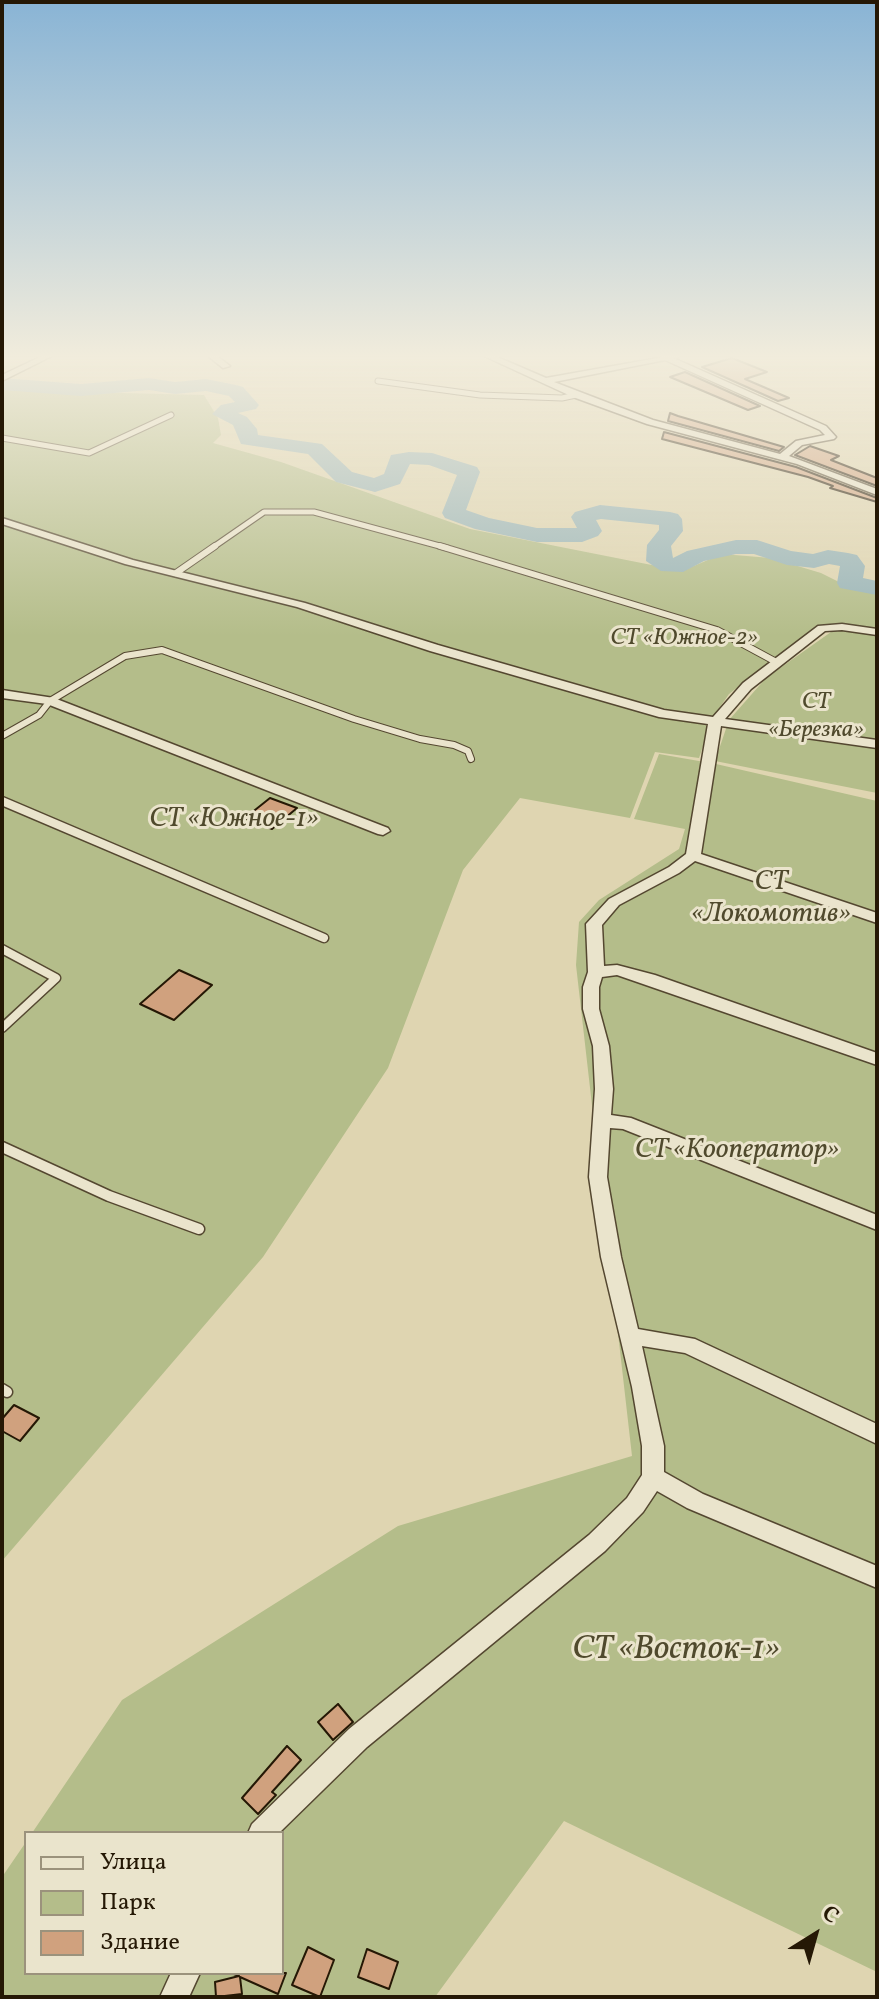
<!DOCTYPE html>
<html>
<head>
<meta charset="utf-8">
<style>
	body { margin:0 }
	#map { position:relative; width:879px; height:1999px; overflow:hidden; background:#dfd5b1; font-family:Vollkorn,serif }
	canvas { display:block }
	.frame { position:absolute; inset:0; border:4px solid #251805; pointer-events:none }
	.legend { position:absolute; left:24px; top:1831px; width:260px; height:144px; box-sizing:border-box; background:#eae4cc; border:2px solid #9b927c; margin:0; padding:10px 14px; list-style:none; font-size:24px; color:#251805 }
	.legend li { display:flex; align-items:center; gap:16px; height:40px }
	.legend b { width:40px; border:2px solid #9b927c }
	.north { position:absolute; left:775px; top:1895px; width:80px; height:80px; -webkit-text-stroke:6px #eae4cc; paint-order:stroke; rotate:37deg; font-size:22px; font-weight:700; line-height:32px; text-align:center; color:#251805 }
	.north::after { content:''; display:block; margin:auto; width:28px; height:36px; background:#251805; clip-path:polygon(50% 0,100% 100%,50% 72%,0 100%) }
</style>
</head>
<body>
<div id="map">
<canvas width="879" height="1999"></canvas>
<div class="frame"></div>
<ul class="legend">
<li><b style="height:10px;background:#eae4cc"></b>Улица</li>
<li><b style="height:22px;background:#b4bd8a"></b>Парк</li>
<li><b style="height:22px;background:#d0a17e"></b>Здание</li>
</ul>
<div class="north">С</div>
</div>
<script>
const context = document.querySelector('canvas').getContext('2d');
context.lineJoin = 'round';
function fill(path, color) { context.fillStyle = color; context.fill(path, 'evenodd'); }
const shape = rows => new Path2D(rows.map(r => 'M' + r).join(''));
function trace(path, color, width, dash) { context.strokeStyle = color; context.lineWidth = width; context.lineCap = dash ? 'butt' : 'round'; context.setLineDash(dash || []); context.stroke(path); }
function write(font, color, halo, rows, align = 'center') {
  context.font = font + ' Vollkorn,serif'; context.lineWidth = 6; context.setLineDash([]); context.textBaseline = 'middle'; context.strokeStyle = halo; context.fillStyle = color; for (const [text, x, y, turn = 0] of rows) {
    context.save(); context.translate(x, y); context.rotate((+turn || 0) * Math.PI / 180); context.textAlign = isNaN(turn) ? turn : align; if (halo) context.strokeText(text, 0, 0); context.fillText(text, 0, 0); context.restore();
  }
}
const green = shape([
	[2,390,204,395,218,418,221,435,213,443,281,462,470,529,682,571,722,554,771,558,821,573,847,586,877,590,877,793,715,761,729,720,766,678,831,632,818,625,729,694,713,717,699,758,655,752,630,818,520,798,463,870,388,1068,263,1257,2,1561],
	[659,754,716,764,877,801,877,1972,564,1821,435,1997,7,1997,2,1995,2,1877,26,1842,26,1973,282,1973,282,1833,32,1833,122,1700,398,1526,632,1456,576,965,579,922,599,900,679,849,685,829,634,819]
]);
const river = shape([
	[2,378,81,384,149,378,175,382,206,379,236,385,243,387,259,405,256,409,238,413,247,417,257,429,258,435,322,444,352,472,374,478,384,474,391,455,409,452,432,453,477,467,480,472,466,510,489,518,537,528,577,528,571,517,575,512,600,505,670,512,678,514,682,519,683,531,671,546,673,558,687,551,736,540,757,540,791,551,813,554,828,550,848,553,857,555,865,566,863,578,877,581,877,595,840,588,837,583,840,566,829,564,814,568,787,565,754,554,736,554,704,561,683,572,661,571,646,561,647,545,659,530,659,525,601,519,596,520,602,531,598,536,582,542,537,542,475,529,445,518,442,513,457,475,429,465,410,464,400,484,375,492,336,482,308,454,241,444,233,425,212,414,221,405,235,402,229,396,206,391,175,394,149,390,81,396,2,390,2,378]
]);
const building = shape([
	[732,358,767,372,745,379,789,398,778,401,702,367,732,358],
	[685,372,760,406,748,410,670,377,685,372],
	[670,413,678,416,784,447,779,451,668,421,670,413],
	[664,432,796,467,877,498,877,502,830,488,833,486,808,477,662,439,664,432],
	[810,446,839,456,831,460,877,478,877,486,795,455,810,446],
	[270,798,297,808,272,829,245,818,270,798],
	[179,970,212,985,174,1020,140,1004,179,970],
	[14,1405,39,1418,20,1441,2,1431,2,1419,14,1405],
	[338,1704,353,1722,333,1740,318,1722,338,1704],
	[287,1746,301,1760,272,1792,276,1795,258,1814,242,1798,287,1746],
	[308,1947,334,1960,320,1997,292,1985,308,1947],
	[367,1949,398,1962,389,1989,358,1977,367,1949],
	[231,1973,286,1973,278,1994,240,1977,242,1994,216,1997,215,1982,239,1976,231,1973]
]);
const laneFar3 = shape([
	[664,358,676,356],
	[378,381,480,395,562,398,576,395],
	[2,438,89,453,171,415],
	[212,548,264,512,314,512,447,548]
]);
const laneFar2 = shape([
	[440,546,717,630,778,663],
	[176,573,215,546],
	[2,736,39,715,50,701,125,656,162,650,354,719,420,739,454,745,468,751,471,759]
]);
const laneFar1 = shape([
	[2,801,324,938],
	[2,949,56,978,2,1028]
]);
const lane = shape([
	[2,1147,109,1196,199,1229],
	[2,1389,7,1392]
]);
const street = shape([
	[42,356,52,356,2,381,2,375,42,356],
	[208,356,217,356,230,366,223,368,208,356],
	[484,356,495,356,546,378,669,356,826,426,836,437,834,439,802,445,789,456,877,489,877,495,797,464,647,424,573,397,484,356],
	[665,360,820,430,825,435,796,441,780,454,653,420,554,382,665,360],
	[2,518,133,560,305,603,438,645,664,710,713,717,743,683,818,626,842,624,877,629,877,635,842,630,825,631,751,689,725,719,877,740,877,748,721,726,701,854,877,913,877,923,695,861,679,873,619,905,602,925,604,966,617,965,655,975,877,1053,877,1065,617,975,602,977,599,987,599,1009,609,1046,613,1089,611,1115,631,1118,877,1215,877,1230,623,1129,610,1128,607,1177,621,1257,638,1329,695,1339,877,1424,877,1444,685,1353,642,1346,664,1446,664,1472,703,1494,877,1566,877,1588,687,1508,657,1491,643,1512,605,1551,367,1747,279,1833,248,1833,252,1824,349,1729,589,1535,627,1498,642,1475,642,1446,632,1387,601,1257,589,1177,595,1089,593,1046,583,1009,583,987,588,972,586,924,609,899,669,867,686,854,708,724,659,717,430,651,297,607,125,564,2,524,2,518],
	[2,690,54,698,388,828,390,831,383,835,378,834,47,704,2,698,2,690],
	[171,1973,200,1973,189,1997,160,1997,171,1973]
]);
const farParknames = [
	["СТ «Южное-2»",684,640],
	["СТ",816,704],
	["«Березка»",816,732]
];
const parkNames = [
	["СТ «Южное-1»",234,821],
	["СТ",771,884],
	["«Локомотив»",771,916],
	["СТ «Кооператор»",737,1152]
];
const nearParknames = [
	["СТ «Восток-1»",676,1652]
];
fill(green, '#b4bd8a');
fill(river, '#9ab5b8');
fill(building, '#d0a17e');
trace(building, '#251805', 2);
trace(laneFar3, '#544730', 7);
trace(laneFar2, '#544730', 8);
trace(laneFar1, '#544730', 11);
trace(lane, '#544730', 13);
trace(street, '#544730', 3);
trace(laneFar3, '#eae4cc', 5);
trace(laneFar2, '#eae4cc', 6);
trace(laneFar1, '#eae4cc', 8);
trace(lane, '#eae4cc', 10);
fill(street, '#eae4cc');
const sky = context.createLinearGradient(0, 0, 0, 636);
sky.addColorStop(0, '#89b4d5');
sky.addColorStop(0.56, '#f1ecdc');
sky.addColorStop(1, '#f1ecdc00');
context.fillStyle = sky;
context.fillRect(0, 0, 879, 636);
write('italic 24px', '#504a2d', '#eae4cc', farParknames);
write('italic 28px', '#504a2d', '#eae4cc', parkNames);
write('italic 34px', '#504a2d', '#eae4cc', nearParknames);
</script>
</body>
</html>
